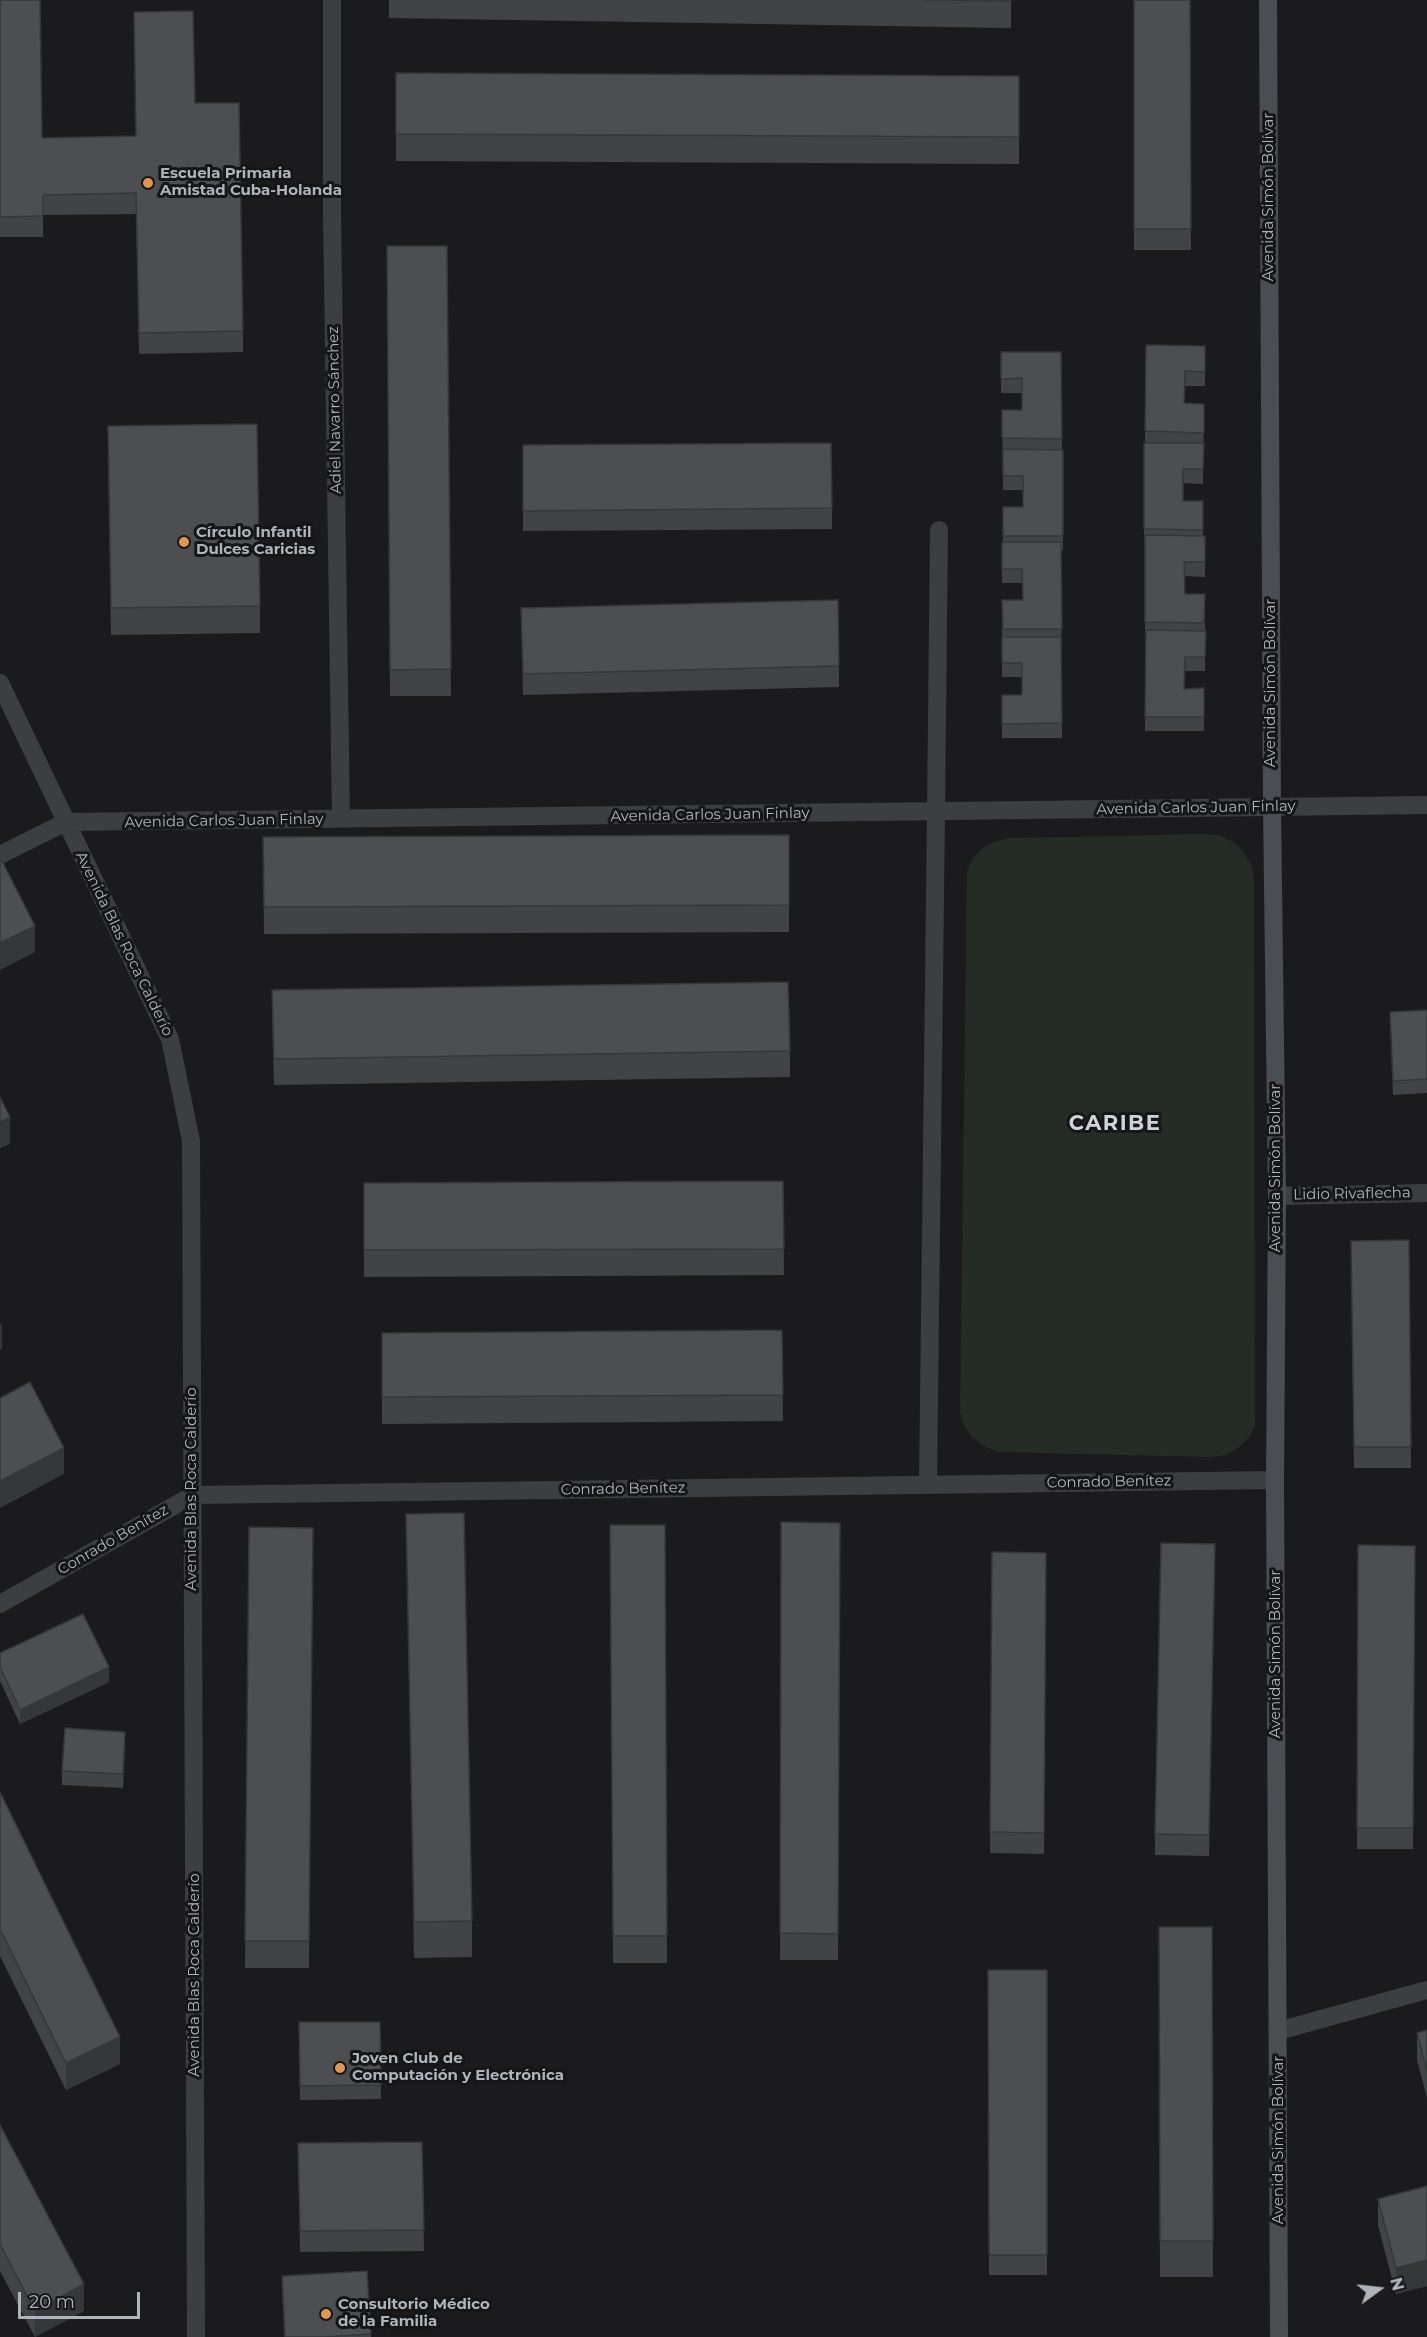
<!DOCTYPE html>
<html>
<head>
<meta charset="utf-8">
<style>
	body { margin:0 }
	#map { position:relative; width:1427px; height:2337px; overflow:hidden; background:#1b1b1d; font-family:Montserrat,sans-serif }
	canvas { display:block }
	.north { position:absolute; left:1349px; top:2259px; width:60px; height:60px; -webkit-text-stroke:4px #161618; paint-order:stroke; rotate:75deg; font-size:16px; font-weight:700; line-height:24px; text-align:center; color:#afb4ba }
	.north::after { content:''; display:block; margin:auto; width:21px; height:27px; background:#afb4ba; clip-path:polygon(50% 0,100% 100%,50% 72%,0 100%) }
	.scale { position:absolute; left:18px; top:2292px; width:122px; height:27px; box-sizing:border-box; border:3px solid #afb4ba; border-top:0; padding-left:8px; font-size:18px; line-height:21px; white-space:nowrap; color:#afb4ba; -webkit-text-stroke:4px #161618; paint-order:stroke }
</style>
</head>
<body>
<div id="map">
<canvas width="1427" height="2337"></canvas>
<div class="north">N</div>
<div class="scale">20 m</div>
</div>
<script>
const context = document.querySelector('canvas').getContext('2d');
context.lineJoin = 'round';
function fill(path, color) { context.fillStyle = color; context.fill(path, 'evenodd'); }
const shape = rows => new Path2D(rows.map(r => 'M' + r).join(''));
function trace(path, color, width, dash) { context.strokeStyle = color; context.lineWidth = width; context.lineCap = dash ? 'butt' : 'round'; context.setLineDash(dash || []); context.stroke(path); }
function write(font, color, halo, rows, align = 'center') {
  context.font = font + ' Montserrat,sans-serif'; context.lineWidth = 6; context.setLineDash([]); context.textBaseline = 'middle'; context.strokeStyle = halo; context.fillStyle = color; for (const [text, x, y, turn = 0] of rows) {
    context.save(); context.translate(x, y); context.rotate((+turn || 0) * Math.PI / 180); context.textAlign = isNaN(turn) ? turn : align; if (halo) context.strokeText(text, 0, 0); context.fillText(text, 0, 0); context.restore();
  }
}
const green = shape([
	[1206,834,1220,836,1234,842,1244,852,1252,866,1254,881,1255,1425,1249,1438,1238,1448,1226,1455,1211,1457,999,1452,985,1447,973,1438,964,1426,960,1412,967,871,973,858,984,847,997,841,1010,838]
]);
const lane = shape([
	[936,812,939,530]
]);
const street = shape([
	[332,0,332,213,341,819],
	[0,683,170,1039,191,1141,196,2337],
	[0,855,66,822,1427,805],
	[1277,1196,1427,1193],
	[928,1485,936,812],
	[0,1604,193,1495,1275,1480],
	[1278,2031,1427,1990]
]);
const secondary = shape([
	[1268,0,1272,807,1277,1196,1275,1480,1279,2337]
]);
const wall = shape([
	[0,0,42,138,135,136,195,103,243,331,243,352,139,354,136,214,43,215,43,237,0,237],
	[389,0,1011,0,1011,28,389,18],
	[1134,0,1190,0,1191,250,1134,250],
	[396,73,1019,76,1019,164,396,161],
	[387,246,447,246,451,696,390,696],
	[1146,345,1205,346,1205,386,1185,386,1184,403,1204,404,1203,484,1183,483,1183,501,1203,501,1203,536,1205,536,1205,577,1184,576,1185,594,1205,594,1205,671,1185,671,1184,689,1204,688,1204,731,1145,731,1145,543,1144,543,1144,529],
	[1001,352,1061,352,1062,450,1063,450,1063,550,1061,550,1062,738,1002,738,1002,695,1022,695,1022,677,1002,677,1002,600,1023,600,1022,583,1002,583,1002,542,1003,542,1003,507,1023,507,1023,490,1003,490,1002,410,1022,410,1022,393,1001,393],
	[523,445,832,508,832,529,523,531],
	[108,452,260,606,260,633,111,635],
	[521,608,839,666,839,687,523,695],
	[789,835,789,932,264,934,263,837],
	[1427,1010,1427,1093,1393,1095,1390,1012],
	[272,1016,790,1051,790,1077,274,1085],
	[783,1181,784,1275,364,1277,364,1183],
	[1409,1240,1411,1468,1354,1468,1351,1241],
	[782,1330,783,1421,382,1424,382,1333],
	[406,1514,472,1921,472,1957,414,1958],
	[781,1522,840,1523,838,1960,780,1960],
	[610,1525,665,1525,667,1963,613,1963],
	[249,1527,313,1528,309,1968,245,1968],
	[1358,1545,1415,1546,1413,1849,1357,1849],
	[992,1552,1046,1553,1044,1854,990,1853],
	[1215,1565,1209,1856,1155,1855,1155,1834],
	[0,1653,109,1682,20,1724,0,1681],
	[125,1746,123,1788,62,1785,62,1771],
	[0,1792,120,2064,66,2090,0,1956],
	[1159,1927,1212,1927,1213,2277,1160,2277],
	[988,1970,1047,1970,1047,2275,989,2275],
	[299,2022,380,2022,381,2099,300,2100],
	[1427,2030,1427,2098,1417,2060,1417,2033],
	[0,2125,84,2311,35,2337,0,2271],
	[422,2142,424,2251,300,2252,298,2143],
	[1427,2186,1427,2286,1396,2294,1378,2225,1378,2199],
	[282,2276,371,2334,371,2337,284,2337]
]);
const shadedWall = shape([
	[35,926,35,952,0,970,0,943],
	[10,1117,10,1144,0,1148,0,1122],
	[2,1323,2,1349,0,1350,0,1324],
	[64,1448,64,1474,0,1508,0,1481],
	[109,1667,109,1682,20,1724,20,1710],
	[125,1732,125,1746,123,1788,123,1774],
	[120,2037,120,2064,66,2090,66,2063],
	[1427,2260,1427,2286,1396,2294,1396,2268],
	[84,2284,84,2311,35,2337,35,2311]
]);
const building = shape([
	[0,0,40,0,42,138,136,136,134,12,193,11,195,103,239,103,243,331,139,333,136,193,43,195,43,216,0,217,0,0],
	[924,0,1011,0,1011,1,924,0],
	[1134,0,1190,0,1191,229,1134,229,1134,0],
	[396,73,1019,76,1019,137,396,134,396,73],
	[387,246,447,246,451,669,390,670,387,246],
	[1146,345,1205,346,1205,372,1185,371,1184,403,1204,404,1204,433,1145,431,1146,345],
	[1001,352,1061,352,1062,439,1002,438,1002,410,1022,410,1022,378,1001,379,1001,352],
	[257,424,260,606,111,608,108,426,257,424],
	[831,443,832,508,523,511,523,445,831,443],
	[1144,443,1204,443,1203,469,1183,469,1183,501,1203,501,1203,530,1144,529,1144,443],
	[1003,449,1063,450,1063,536,1003,536,1003,507,1023,507,1023,476,1003,476,1003,449],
	[1145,535,1205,536,1205,562,1184,562,1185,594,1205,594,1204,623,1145,622,1145,535],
	[1002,542,1061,542,1062,629,1003,629,1002,600,1023,600,1022,569,1002,569,1002,542],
	[838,600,839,666,523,674,521,608,838,600],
	[1146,630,1206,631,1205,657,1185,657,1184,689,1204,688,1204,717,1145,717,1146,630],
	[1002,637,1061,637,1062,723,1002,724,1002,695,1022,695,1022,663,1002,663,1002,637],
	[789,835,789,905,264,907,263,837,789,835],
	[2,861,35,926,0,943,0,862,2,861],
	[788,982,790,1051,274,1059,272,990,788,982],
	[1427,1010,1427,1079,1393,1081,1390,1012,1427,1010],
	[0,1097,10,1117,0,1122,0,1097],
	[783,1181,784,1249,364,1250,364,1183,783,1181],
	[1409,1240,1411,1447,1354,1447,1351,1241,1409,1240],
	[782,1330,783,1395,382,1397,382,1333,782,1330],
	[30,1382,64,1448,0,1481,0,1398,30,1382],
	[464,1513,472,1921,414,1922,406,1514,464,1513],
	[781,1522,840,1523,838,1934,780,1933,781,1522],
	[610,1525,665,1525,667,1936,613,1936,610,1525],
	[249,1527,313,1528,309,1941,245,1941,249,1527],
	[1161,1543,1215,1544,1209,1835,1155,1834,1161,1543],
	[1358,1545,1415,1546,1413,1828,1357,1828,1358,1545],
	[992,1552,1046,1553,1044,1833,990,1832,992,1552],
	[83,1614,109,1667,20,1710,0,1667,0,1653,83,1614],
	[65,1728,125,1732,123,1774,62,1771,65,1728],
	[0,1792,120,2037,66,2063,0,1929,0,1792],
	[1159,1927,1212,1927,1213,2241,1160,2241,1159,1927],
	[988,1970,1047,1970,1047,2255,989,2255,988,1970],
	[299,2022,380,2022,381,2085,300,2086,299,2022],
	[1427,2030,1427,2071,1417,2033,1427,2030],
	[0,2125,84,2284,35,2311,0,2244,0,2125],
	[422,2142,424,2230,300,2231,298,2143,422,2142],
	[1427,2186,1427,2260,1396,2268,1378,2199,1427,2186],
	[367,2271,371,2334,324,2337,285,2337,282,2276,367,2271]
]);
const markers = [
	[148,183,6,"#de9651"],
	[184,542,6,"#de9651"],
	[340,2068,6,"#de9651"],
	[326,2314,6,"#de9651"]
];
const poiNames = [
	["Escuela Primaria",160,174],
	["Amistad Cuba-Holanda",160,191],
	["Círculo Infantil",196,533],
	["Dulces Caricias",196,550],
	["Joven Club de",352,2059],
	["Computación y Electrónica",352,2076],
	["Consultorio Médico",338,2305],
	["de la Familia",338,2322]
];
const streetNames = [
	["Avenida Simón Bolívar",1269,197,-90],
	["Adiel Navarro Sánchez",335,410,-91],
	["Avenida Simón Bolívar",1271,683,-90],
	["Avenida Carlos Juan Finlay",1196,808,-1],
	["Avenida Carlos Juan Finlay",710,815,-1],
	["Avenida Carlos Juan Finlay",224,821,-1],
	["Avenida Blas Roca Calderío",124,944,64],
	["Avenida Simón Bolívar",1276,1168,-90],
	["Lidio Rivaflecha",1352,1194,-1],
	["Conrado Benítez",1109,1482,-1],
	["Avenida Blas Roca Calderío",192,1489,-90],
	["Conrado Benítez",623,1489,-1],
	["Conrado Benítez",113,1540,-30],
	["Avenida Simón Bolívar",1276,1654,-90],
	["Avenida Blas Roca Calderío",195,1975,-90],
	["Avenida Simón Bolívar",1279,2140,-90]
];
const districtNames = [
	["CARIBE",1115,1124]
];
fill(green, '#252c25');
trace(lane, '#3c3e41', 18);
trace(street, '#3c3e41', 18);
trace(secondary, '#4a4d51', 18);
fill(wall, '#424346');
fill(shadedWall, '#363739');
fill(building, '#4d4e51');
trace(building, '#363739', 1.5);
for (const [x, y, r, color] of markers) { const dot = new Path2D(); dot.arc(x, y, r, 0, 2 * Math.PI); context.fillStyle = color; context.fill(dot); trace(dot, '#161618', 2); }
write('bold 15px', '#afb4ba', '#161618', poiNames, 'left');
write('15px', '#afb4ba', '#161618', streetNames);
context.letterSpacing = '1.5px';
write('bold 21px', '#cfd3d7', '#161618', districtNames);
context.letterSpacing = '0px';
</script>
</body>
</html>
